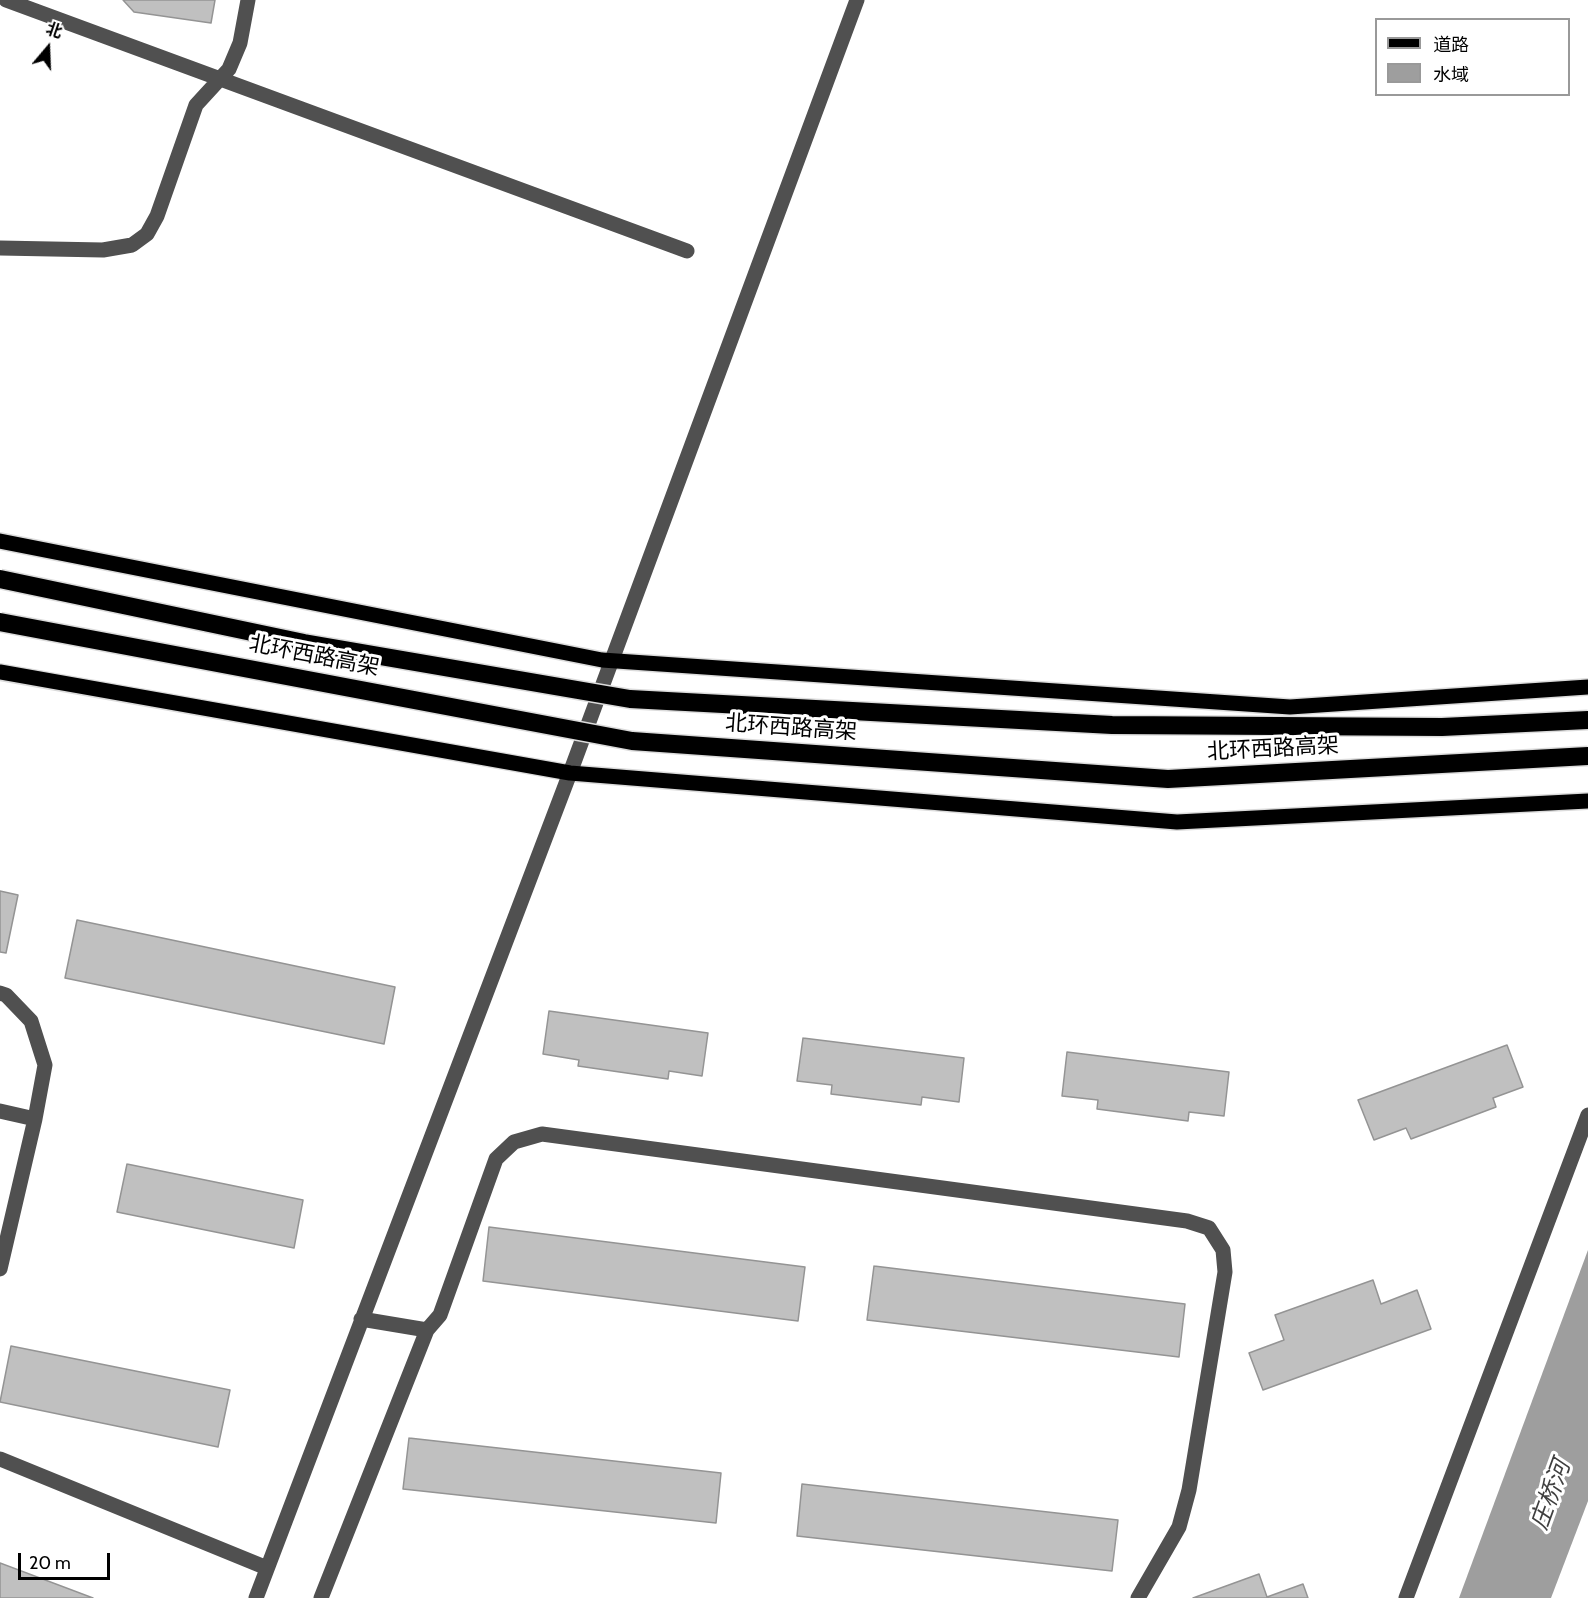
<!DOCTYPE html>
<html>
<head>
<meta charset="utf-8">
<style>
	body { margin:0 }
	#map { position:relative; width:1588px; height:1598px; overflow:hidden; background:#fff; font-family:Cabin,"Noto Sans SC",sans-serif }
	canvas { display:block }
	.legend { position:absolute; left:1375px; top:18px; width:195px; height:78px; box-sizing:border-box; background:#fff; border:2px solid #999; margin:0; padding:8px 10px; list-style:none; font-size:18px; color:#000 }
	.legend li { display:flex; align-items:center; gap:12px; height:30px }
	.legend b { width:30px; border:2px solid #999 }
	.north { position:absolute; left:18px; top:18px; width:60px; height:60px; -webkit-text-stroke:4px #fff; paint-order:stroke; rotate:19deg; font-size:16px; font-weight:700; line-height:24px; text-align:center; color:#000 }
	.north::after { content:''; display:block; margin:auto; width:21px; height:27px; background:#000; clip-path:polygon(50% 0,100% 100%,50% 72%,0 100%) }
	.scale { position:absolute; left:18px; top:1553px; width:92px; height:27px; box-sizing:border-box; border:3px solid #000; border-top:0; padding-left:8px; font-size:18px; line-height:21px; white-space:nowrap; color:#000; -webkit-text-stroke:4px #fff; paint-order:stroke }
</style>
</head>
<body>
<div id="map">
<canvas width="1588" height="1598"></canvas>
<ul class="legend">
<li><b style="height:8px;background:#000"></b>道路</li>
<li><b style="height:16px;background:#9e9e9e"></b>水域</li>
</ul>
<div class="north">北</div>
<div class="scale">20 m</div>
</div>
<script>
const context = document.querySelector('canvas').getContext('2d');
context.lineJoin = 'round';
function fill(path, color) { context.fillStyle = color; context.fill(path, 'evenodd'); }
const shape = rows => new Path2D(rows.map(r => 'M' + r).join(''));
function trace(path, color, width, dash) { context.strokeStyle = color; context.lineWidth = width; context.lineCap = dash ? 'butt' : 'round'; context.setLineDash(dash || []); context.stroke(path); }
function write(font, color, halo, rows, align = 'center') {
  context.font = font + ' Cabin,"Noto Sans SC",sans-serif'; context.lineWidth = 6; context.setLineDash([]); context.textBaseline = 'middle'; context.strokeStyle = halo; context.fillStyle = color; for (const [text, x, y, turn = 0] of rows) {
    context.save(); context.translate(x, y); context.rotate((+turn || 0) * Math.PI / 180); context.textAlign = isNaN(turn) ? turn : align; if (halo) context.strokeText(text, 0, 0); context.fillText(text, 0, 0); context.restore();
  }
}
const water = shape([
	[1588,1250,1588,1501,1551,1598,1459,1598]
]);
const building = shape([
	[123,0,215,0,211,23,134,12,123,0],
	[0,891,18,895,6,953,0,952,0,891],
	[77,920,395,987,384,1044,65,978,77,920],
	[549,1011,708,1033,702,1076,669,1071,668,1079,578,1066,579,1060,543,1054,549,1011],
	[803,1038,964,1058,959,1102,922,1097,921,1105,831,1094,832,1085,797,1081,803,1038],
	[1507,1045,1523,1087,1493,1098,1496,1107,1411,1139,1406,1128,1374,1140,1358,1100,1507,1045],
	[1067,1052,1229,1072,1224,1116,1189,1112,1188,1121,1097,1109,1098,1100,1062,1096,1067,1052],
	[127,1164,303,1200,294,1248,117,1212,127,1164],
	[489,1227,805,1267,798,1321,483,1281,489,1227],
	[874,1266,1185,1304,1179,1357,867,1320,874,1266],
	[1373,1280,1381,1304,1417,1290,1431,1329,1263,1390,1249,1353,1284,1340,1275,1315,1373,1280],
	[11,1346,230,1390,218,1447,0,1402,11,1346],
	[409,1438,721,1473,716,1523,403,1489,409,1438],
	[802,1484,1118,1520,1112,1571,797,1536,802,1484],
	[0,1563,93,1598,0,1598,0,1563],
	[1259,1574,1267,1597,1303,1584,1308,1598,1193,1598,1259,1574]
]);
const minor = shape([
	[6,0,687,251],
	[0,248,103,250,132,245,147,234,157,216,196,105,229,69,240,43,248,0],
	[0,993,6,995,31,1021,45,1065,35,1119,0,1269],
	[0,1111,35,1119],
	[361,1319,427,1330],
	[0,1459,267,1568],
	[256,1598,570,773,857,0],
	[321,1598,427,1330,440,1315,496,1159,514,1142,542,1134,1187,1221,1209,1228,1223,1250,1225,1272,1189,1490,1179,1527,1138,1598],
	[1406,1598,1588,1115]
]);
const major = shape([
	[0,541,602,660,1290,707,1588,687],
	[0,672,570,773,1177,822,1588,801]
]);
const highwayBridge = shape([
	[0,579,304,643,630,699,1112,725,1442,727,1588,720],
	[0,622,632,741,1168,779,1588,756]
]);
const streetNames = [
	["北环西路高架",314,656,11],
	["北环西路高架",791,728,4],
	["北环西路高架",1273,749,-3]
];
const waterNames = [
	["庄桥河",1551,1495,-70]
];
fill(water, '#9e9e9e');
fill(building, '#c0c0c0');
trace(building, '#949494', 1.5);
trace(major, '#dbdbdb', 18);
trace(minor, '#505050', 15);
trace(major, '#000', 15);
trace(highwayBridge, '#dbdbdb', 21, []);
trace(highwayBridge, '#000', 18);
write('22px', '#000', '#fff', streetNames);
write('italic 24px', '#3f3f3f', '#fff', waterNames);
</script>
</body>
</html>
